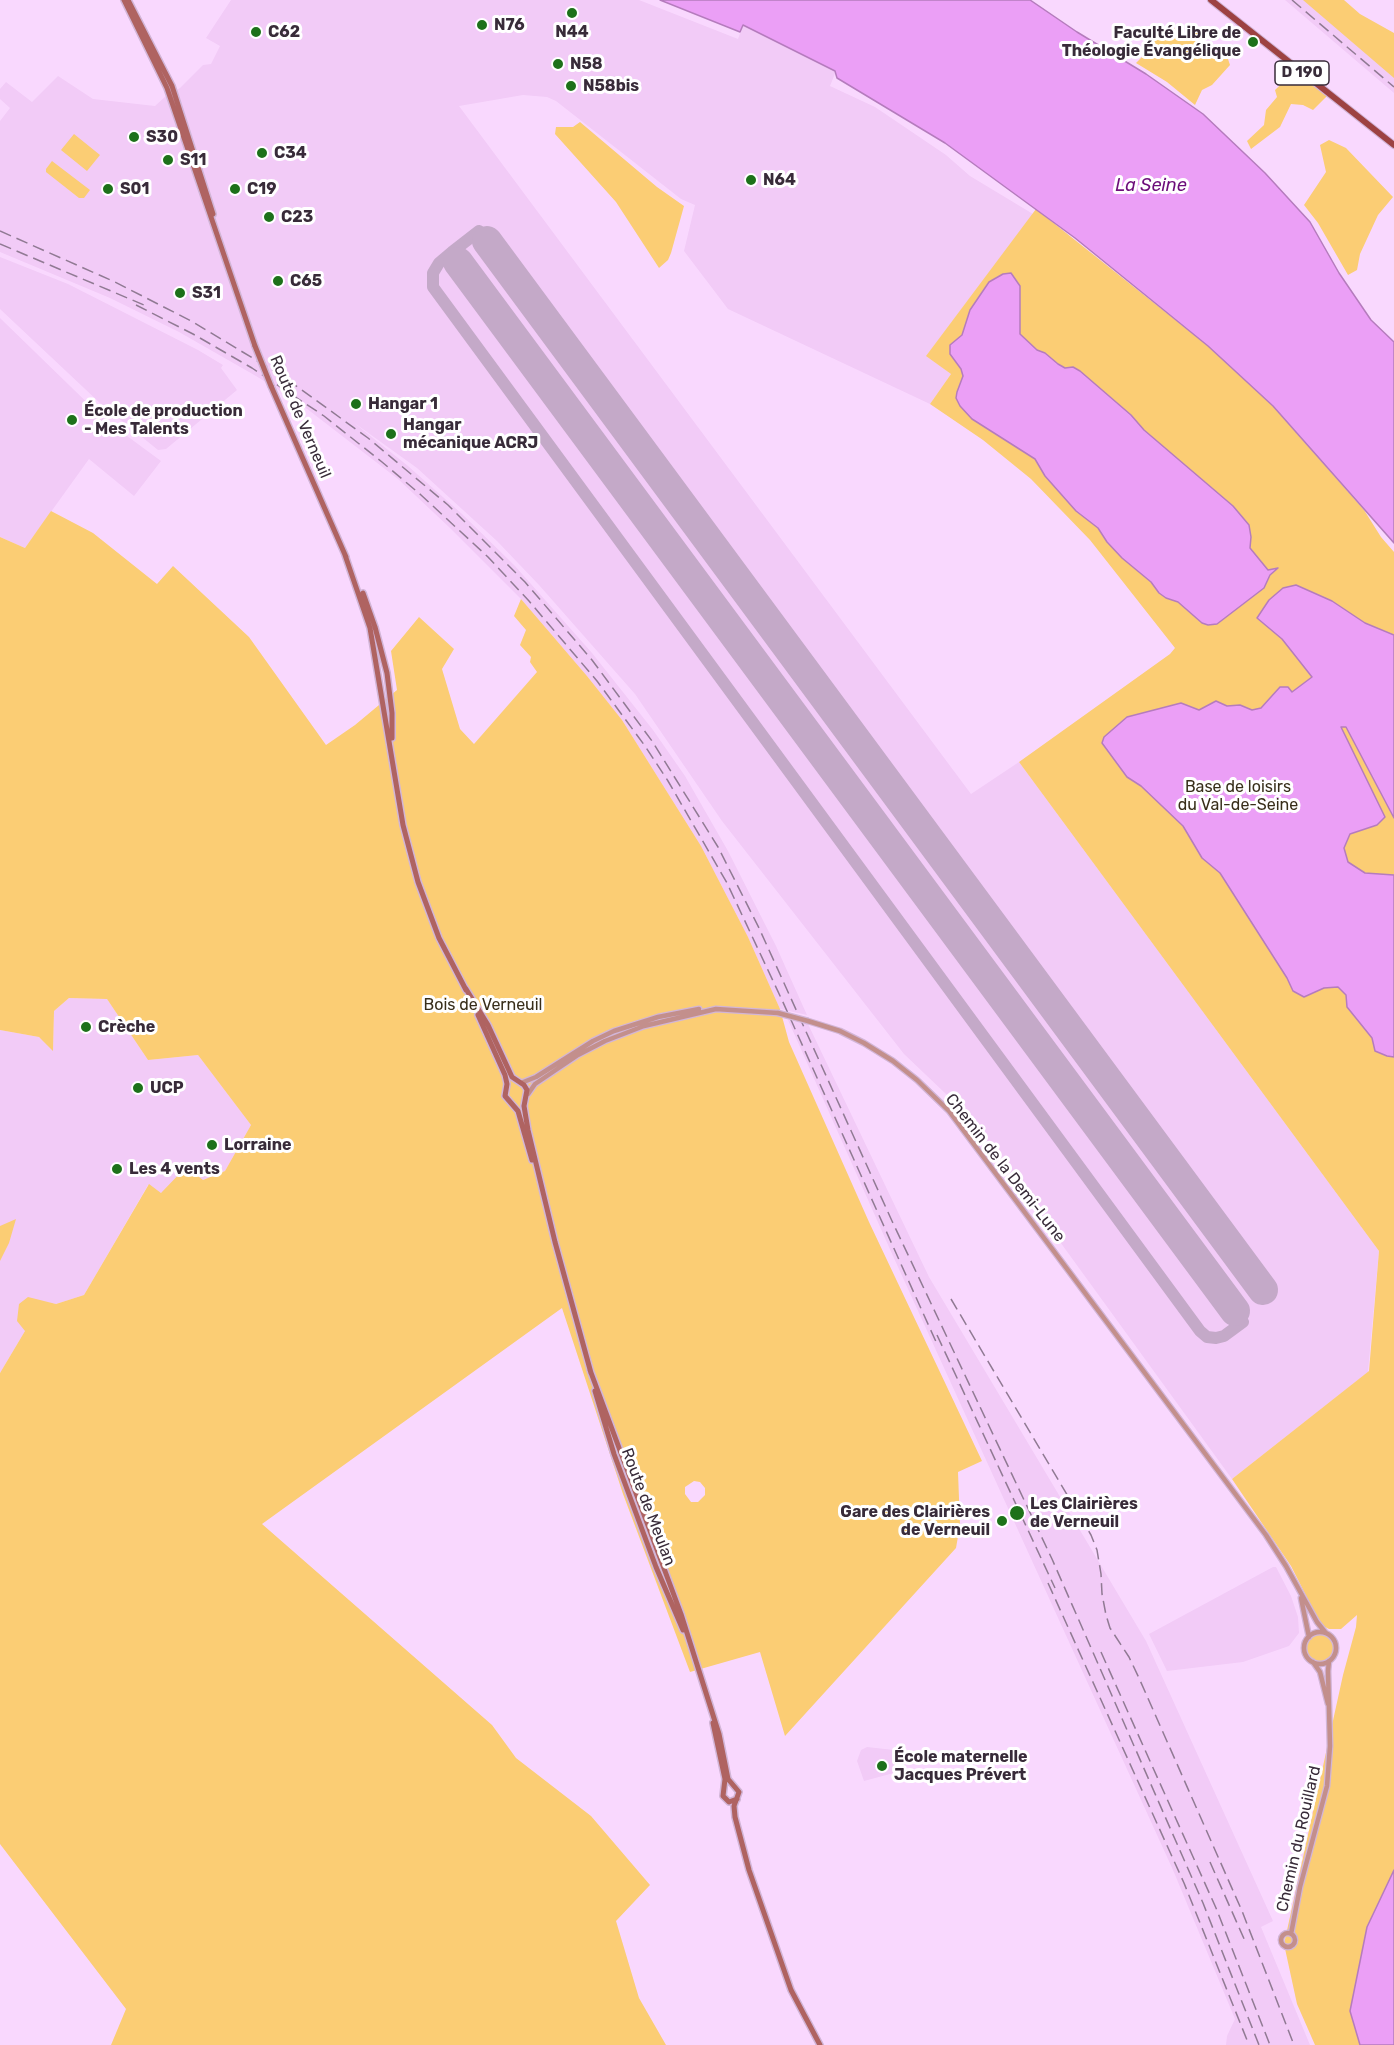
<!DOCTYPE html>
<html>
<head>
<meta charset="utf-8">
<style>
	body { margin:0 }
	canvas { display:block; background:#f9d8fe }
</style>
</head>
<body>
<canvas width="1394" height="2045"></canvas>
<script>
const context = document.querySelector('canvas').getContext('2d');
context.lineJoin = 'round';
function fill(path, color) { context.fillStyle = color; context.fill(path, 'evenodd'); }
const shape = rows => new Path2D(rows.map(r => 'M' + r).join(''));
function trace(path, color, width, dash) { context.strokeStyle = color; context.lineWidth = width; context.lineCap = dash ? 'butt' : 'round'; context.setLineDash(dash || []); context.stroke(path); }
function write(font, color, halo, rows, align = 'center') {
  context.font = font + ' Rubik,sans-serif'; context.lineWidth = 6; context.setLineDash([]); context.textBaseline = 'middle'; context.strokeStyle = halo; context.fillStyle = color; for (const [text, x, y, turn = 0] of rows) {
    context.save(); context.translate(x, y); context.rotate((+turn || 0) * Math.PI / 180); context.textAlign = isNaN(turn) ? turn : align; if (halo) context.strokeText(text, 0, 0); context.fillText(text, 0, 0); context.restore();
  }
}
const built = shape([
	[231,0,639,0,738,39,743,25,836,71,830,86,875,107,946,155,970,176,1033,214,927,355,951,374,930,404,728,309,684,251,695,205,681,199,556,101,547,97,523,95,459,106,971,794,1019,762,1379,1251,1368,1372,1232,1479,968,1115,904,1054,722,821,635,694,539,585,497,541,417,468,353,422,408,466,462,514,515,566,592,653,653,730,685,776,728,851,776,946,807,1015,780,1009,748,937,701,846,622,720,587,676,521,599,450,528,398,479,302,405,256,376,179,332,110,298,0,252,0,121,10,108,0,99,0,89,6,82,32,102,58,76,93,99,155,106,167,95,180,88,203,65,211,64,220,46,206,38],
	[1285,0,1308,0,1394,73,1394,93],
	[0,257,68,284,198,350,223,365,221,368,237,390,166,449,158,450,101,404,0,309],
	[0,318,104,419,161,461,134,496,89,459,25,548,0,537],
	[69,998,107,999,148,1060,198,1055,251,1125,225,1171,203,1180,161,1193,148,1185,84,1295,56,1304,28,1298,25,1331,0,1373,0,1030,39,1037,53,1050,54,1011],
	[788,1020,808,1024,929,1277,1146,1641,1273,1921,1261,1927,1310,2045,1226,2045,1227,2036,1235,2019,1173,1870,893,1256],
	[1273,1567,1276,1567,1291,1596,1298,1617,1299,1633,1289,1646,1243,1662,1167,1671,1149,1634],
	[867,1747,903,1751,905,1770,864,1781,857,1761,861,1750]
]);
const green = shape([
	[1303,0,1344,0,1360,14,1394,33,1394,78],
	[1171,25,1184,37,1195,27,1202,39,1196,44,1213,58,1228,59,1230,65,1212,85,1202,90,1195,105,1167,82,1136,63,1144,55,1141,49,1146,44,1152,43],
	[1295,71,1327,96,1313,110,1303,105,1291,104,1280,127,1251,149,1247,141,1264,125,1266,110,1277,97,1275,90],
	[580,122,657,187,684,206,671,253,668,260,659,268,616,202,555,134,556,127,573,127],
	[74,134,100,155,87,171,61,150],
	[1329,140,1346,148,1393,197,1378,215,1360,254,1357,270,1348,275,1318,223,1304,205,1326,172,1320,145],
	[52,161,90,190,84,198,79,198,46,172,46,169],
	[1036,209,1208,346,1273,406,1364,510,1381,537,1394,552,1394,2045,1315,2045,1297,2004,1284,1944,1343,1675,1356,1627,1357,1615,1341,1629,1329,1629,1321,1625,1291,1566,1232,1479,1369,1371,1379,1251,1019,762,1170,654,1175,648,1090,540,1031,479,983,440,930,404,951,374,926,356],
	[51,511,93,533,157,584,173,566,249,637,326,745,355,725,397,690,391,651,419,617,454,649,442,669,460,729,474,744,537,672,530,662,531,657,520,645,526,630,514,616,521,599,587,676,622,720,701,846,748,937,780,1009,789,1042,869,1222,982,1461,958,1472,960,1525,956,1548,785,1736,760,1652,690,1672,623,1494,562,1308,262,1524,492,1725,516,1758,591,1816,650,1885,616,1921,639,1998,666,2045,111,2045,126,2009,0,1844,0,1373,25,1331,17,1321,19,1304,28,1297,56,1304,84,1295,149,1184,161,1193,186,1167,203,1180,225,1171,251,1125,198,1055,148,1060,107,999,69,998,54,1011,53,1051,39,1037,0,1030,0,537,25,548],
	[694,1481,700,1482,705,1488,705,1495,698,1502,691,1502,685,1494,685,1487],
	[16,1219,9,1243,0,1261,0,1226],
	'1306 1648a14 14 0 1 1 28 0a14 14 0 1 1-28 0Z'
]);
const water = shape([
	[660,0,1030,0,1077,32,1146,74,1203,114,1265,173,1310,222,1339,273,1371,320,1394,342,1394,543,1273,406,1208,346,1075,238,945,143,837,78,835,71,743,25,740,32,660,0],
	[1011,273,1020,286,1020,334,1037,350,1045,353,1058,364,1065,368,1073,367,1080,371,1131,415,1144,430,1233,506,1249,525,1251,537,1250,548,1268,570,1278,568,1270,575,1264,588,1217,624,1208,625,1202,623,1178,602,1166,598,1159,593,1151,582,1122,558,1107,542,1098,528,1076,511,1045,476,1035,459,972,419,960,406,956,398,957,392,963,376,961,369,950,354,950,345,962,335,970,310,989,282,1003,274,1011,273],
	[1296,585,1332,601,1365,623,1394,635,1394,818,1346,727,1341,727,1385,817,1377,825,1350,834,1344,848,1348,862,1365,873,1394,875,1394,1057,1387,1056,1375,1051,1372,1038,1347,1007,1346,995,1338,987,1324,988,1304,997,1293,991,1287,978,1220,873,1202,858,1183,826,1141,786,1127,777,1102,743,1104,737,1127,717,1181,703,1199,710,1216,701,1227,706,1240,705,1252,710,1261,708,1280,687,1288,687,1292,692,1312,677,1282,639,1257,618,1269,600,1283,588,1296,585],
	[1394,1870,1394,2045,1360,2045,1350,2011,1367,1927,1394,1870]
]);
const taxiway = shape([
	[452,252,479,231,487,241],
	[458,262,452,252,439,263,433,273,433,287,1200,1331,1207,1337,1216,1338,1224,1336,1243,1322,1235,1311]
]);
const runway = shape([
	[487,241,1263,1290],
	[458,262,1235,1311]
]);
const tertiary = shape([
	[808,1021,840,1031,864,1043,893,1061,917,1080,949,1111,1266,1535,1286,1566,1317,1622,1325,1632],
	[521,1083,536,1077,593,1041,614,1031,658,1017,699,1009],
	[528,1094,535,1084,578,1055,605,1041,644,1026,716,1009,778,1013],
	[1301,1598,1309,1637],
	'1304 1648a16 16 0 1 1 32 0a16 16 0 1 1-32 0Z',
	[1313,1662,1320,1672,1328,1704],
	'1281 1940a7 7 0 1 1 14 0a7 7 0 1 1-14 0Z',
	[1291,1934,1300,1887,1327,1786,1330,1746,1328,1671,1329,1661]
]);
const secondary = shape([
	[124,0,167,88,255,346],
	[128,0,172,86,213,214],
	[271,386,346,557],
	[345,555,370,628,403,825,418,882,439,938,466,990],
	[363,593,375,627,387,673,392,713,392,738],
	[466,989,488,1025,512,1077,524,1085,527,1090,524,1106,528,1130,555,1242,591,1373],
	[478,1015,505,1075,507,1084,505,1096,518,1111,532,1160],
	[590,1370,681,1614,719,1734,728,1779,739,1792,734,1806,735,1817,749,1870,791,1990,820,2045],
	[595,1391,614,1454,656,1567,683,1630],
	[713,1723,725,1779,723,1796,729,1802,737,1799]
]);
const primary = shape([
	[1211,0,1394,145]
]);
const rail = shape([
	[1292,0,1394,87],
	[0,231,115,282,193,322,284,377,368,438,448,505,525,582,592,660,652,741,718,847,759,928,892,1221,1052,1559,1203,1903,1259,2045],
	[0,244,144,305],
	[136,305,193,334,252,368,324,416,382,462,421,495,488,557,529,601,597,681,645,746,668,781,727,883,782,1000,937,1344],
	[951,1299,1091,1535,1097,1550,1101,1574,1102,1594,1106,1615,1110,1628,1129,1657,1139,1678,1242,1911,1294,2045],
	[937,1335,1055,1588],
	[1048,1583,1184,1883,1249,2045],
	[1101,1652,1216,1908,1270,2045],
	[1210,1862,1245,1941]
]);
const tertiaryBridge = shape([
	[778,1013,808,1021]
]);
const secondaryBridge = shape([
	[255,346,271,386]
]);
const markers = [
	[572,13,6,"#1d711a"],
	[482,25,6,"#1d711a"],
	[256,32,6,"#1d711a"],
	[1253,42,6,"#1d711a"],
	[558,64,6,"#1d711a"],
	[571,86,6,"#1d711a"],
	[134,137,6,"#1d711a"],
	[262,153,6,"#1d711a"],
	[168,160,6,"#1d711a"],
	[751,180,6,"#1d711a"],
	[108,189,6,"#1d711a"],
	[235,189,6,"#1d711a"],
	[269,217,6,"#1d711a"],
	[278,281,6,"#1d711a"],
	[180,293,6,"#1d711a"],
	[356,404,6,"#1d711a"],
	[72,420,6,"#1d711a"],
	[391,434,6,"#1d711a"],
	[86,1027,6,"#1d711a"],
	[138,1088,6,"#1d711a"],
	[212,1145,6,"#1d711a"],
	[117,1169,6,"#1d711a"],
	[1017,1513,8,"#1d711a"],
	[1002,1521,6,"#1d711a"],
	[882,1766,6,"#1d711a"]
];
const shields = [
	[1302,73,54]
];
const shieldNames = [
	["D 190",1302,73]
];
const poiNames = [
	["N76",494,25],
	["C62",268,32],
	["N44",572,32,"center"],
	["Faculté Libre de",1241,33,"right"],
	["Théologie Évangélique",1241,51,"right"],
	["N58",570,64],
	["N58bis",583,86],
	["S30",146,137],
	["C34",274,153],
	["S11",180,160],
	["N64",763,180],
	["S01",120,189],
	["C19",247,189],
	["C23",281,217],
	["C65",290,281],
	["S31",192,293],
	["Hangar 1",368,404],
	["École de production",84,411],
	["- Mes Talents",84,429],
	["Hangar",403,425],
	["mécanique ACRJ",403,443],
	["Crèche",98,1027],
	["UCP",150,1088],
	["Lorraine",224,1145],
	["Les 4 vents",129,1169],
	["Les Clairières",1030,1504],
	["de Verneuil",1030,1522],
	["Gare des Clairières",990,1512,"right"],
	["de Verneuil",990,1530,"right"],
	["École maternelle",894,1757],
	["Jacques Prévert",894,1775]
];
const streetNames = [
	["Route de Verneuil",300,417,67],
	["Chemin de la Demi-Lune",1005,1168,52],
	["Route de Meulan",648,1507,69],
	["Chemin du Rouillard",1299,1839,-77]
];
const parkNames = [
	["Base de loisirs",1238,787],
	["du Val-de-Seine",1238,805],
	["Bois de Verneuil",483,1005]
];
const waterNames = [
	["La Seine",1151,186]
];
fill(built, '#f2cbf7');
fill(green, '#fbcd74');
fill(water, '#eb9ff6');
trace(water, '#b57cbd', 1.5);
trace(taxiway, '#c4a9c8', 12);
trace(runway, '#c4a9c8', 30);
trace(tertiary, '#d2b5d7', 7);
trace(secondary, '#d2b5d7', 8);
trace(primary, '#d2b5d7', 8);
trace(tertiary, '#c38f8c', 4.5);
trace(secondary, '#af6361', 5);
trace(primary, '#9d4242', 6);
trace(rail, '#907a93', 1.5, [12, 6]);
trace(tertiaryBridge, '#d2b5d7', 7, []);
trace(secondaryBridge, '#d2b5d7', 8, []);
trace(tertiaryBridge, '#c38f8c', 4.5);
trace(secondaryBridge, '#af6361', 5);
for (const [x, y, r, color] of markers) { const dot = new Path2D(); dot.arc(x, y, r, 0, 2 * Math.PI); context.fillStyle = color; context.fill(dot); trace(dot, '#fff', 2); }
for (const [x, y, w] of shields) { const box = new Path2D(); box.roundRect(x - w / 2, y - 12, w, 24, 4.5); context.fillStyle = '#fff'; context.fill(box); trace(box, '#382b39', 1.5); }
write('bold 15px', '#382b39', null, shieldNames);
write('bold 16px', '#382b39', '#fff', poiNames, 'left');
write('16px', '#382b39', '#fff', streetNames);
write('16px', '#382e1a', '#fff', parkNames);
write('italic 18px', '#6d0d7a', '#fff', waterNames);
</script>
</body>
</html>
